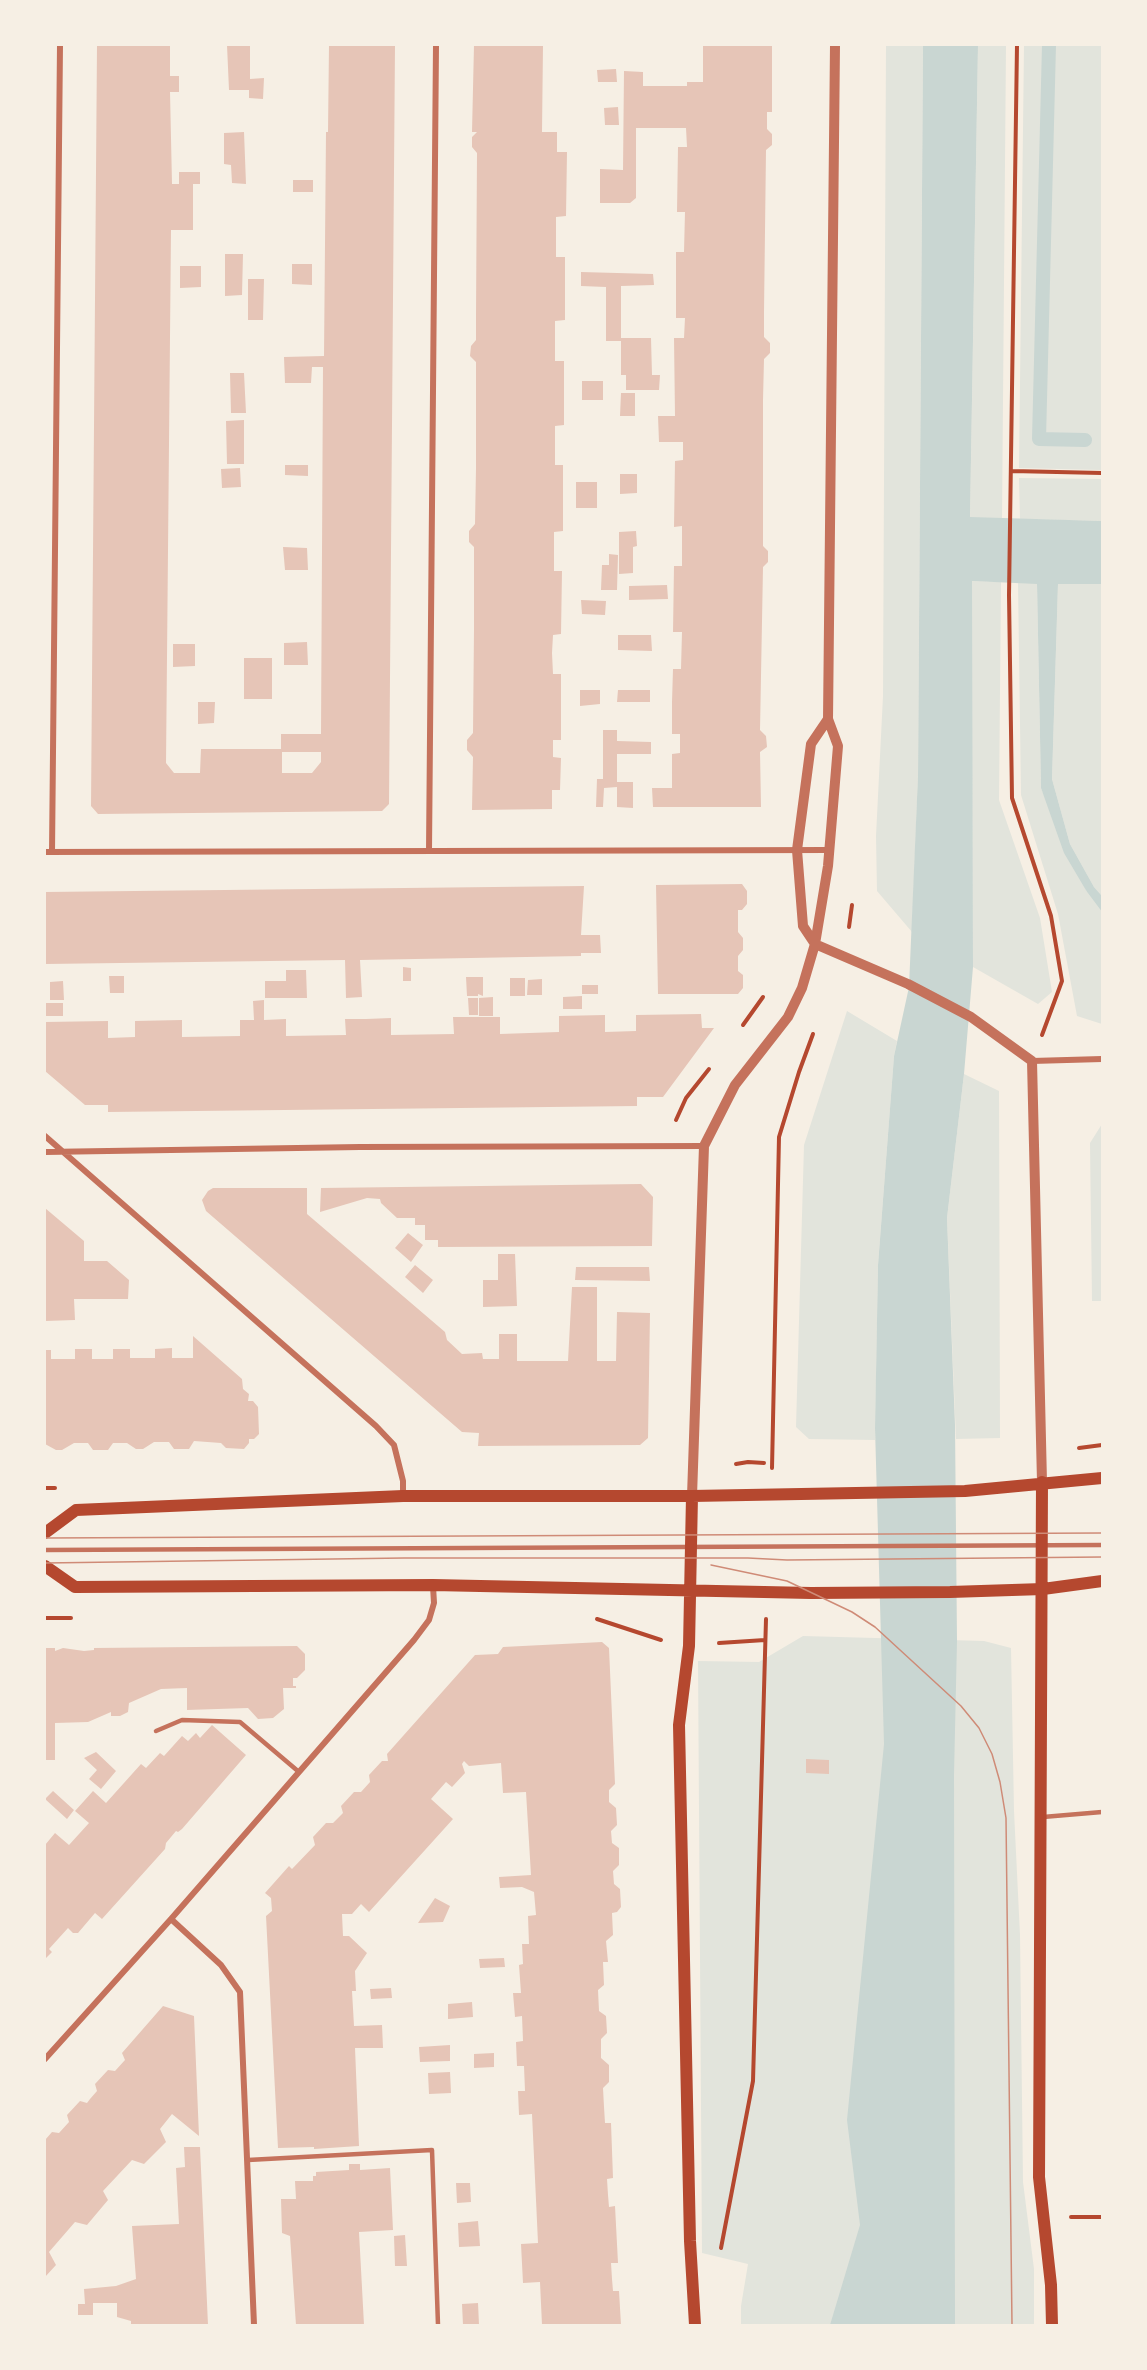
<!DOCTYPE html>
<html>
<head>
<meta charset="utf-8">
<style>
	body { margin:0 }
	#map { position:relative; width:1147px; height:2370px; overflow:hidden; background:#f6efe4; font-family:"Nunito Sans",sans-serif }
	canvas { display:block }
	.frame { position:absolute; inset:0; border:46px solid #f6efe4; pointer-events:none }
</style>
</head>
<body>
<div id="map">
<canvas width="1147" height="2370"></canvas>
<div class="frame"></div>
</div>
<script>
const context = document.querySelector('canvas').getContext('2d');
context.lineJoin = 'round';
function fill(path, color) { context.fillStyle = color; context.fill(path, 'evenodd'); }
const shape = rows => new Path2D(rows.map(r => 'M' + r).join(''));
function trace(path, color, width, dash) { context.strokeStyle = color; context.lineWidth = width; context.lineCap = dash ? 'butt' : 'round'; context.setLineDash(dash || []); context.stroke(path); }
const green = shape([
	[886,45,923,45,918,775,912,932,877,891,876,836,883,696],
	[978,45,1006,45,1002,519,970,518],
	[1024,45,1102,45,1102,470,1019,468],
	[1019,478,1102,479,1102,521,1020,519],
	[971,581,1001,582,999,800,1040,918,1052,992,1038,1004,973,967],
	[1018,582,1037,583,1041,788,1087,892,1102,912,1102,1024,1077,1016,1058,914,1021,795],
	[1058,584,1102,584,1102,896,1094,887,1070,844,1052,779],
	[847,1011,897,1041,894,1056,878,1265,875,1440,809,1439,796,1427,804,1145],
	[964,1074,999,1091,1000,1438,956,1439,947,1218],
	[1102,1124,1102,1301,1092,1301,1090,1143],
	[803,1636,984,1641,1011,1648,1014,1811,1020,1935,1023,2182,1034,2269,1034,2325,741,2325,741,2306,748,2264,702,2253,698,1661,759,1662]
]);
const water = shape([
	[923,45,978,45,970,517,1102,521,1102,584,1058,584,1052,779,1070,844,1094,887,1102,896,1102,912,1087,892,1064,853,1041,788,1037,584,972,581,973,967,964,1074,947,1218,955,1425,957,1641,954,1775,955,2325,830,2325,860,2225,847,2120,884,1744,875,1428,878,1265,894,1056,909,987,918,775]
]);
const stream = shape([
	[1049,45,1039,439,1085,440]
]);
const building = shape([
	[97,45,170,45,170,76,179,76,179,92,170,92,172,184,179,184,179,172,200,172,200,184,193,184,193,230,171,230,166,763,174,773,200,773,201,749,281,749,281,734,321,734,323,367,312,367,311,383,285,383,284,357,324,356,326,132,328,132,329,45,395,45,389,804,382,811,98,814,91,806],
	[282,752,321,752,321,762,312,773,282,773],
	[227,45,250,45,250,79,264,78,263,99,249,98,249,90,229,90],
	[474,45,543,45,542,132,557,132,557,152,567,152,566,216,556,217,556,257,565,257,565,320,555,321,555,361,564,361,564,425,555,426,555,465,563,465,563,531,554,532,554,571,562,571,561,634,553,635,552,653,553,674,561,674,561,740,553,740,553,757,561,758,560,790,552,790,552,809,472,810,473,757,467,750,467,740,473,733,474,629,474,547,469,542,469,531,475,524,476,468,476,362,470,356,471,346,476,340,476,316,477,153,472,147,472,137,477,132,472,132],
	[703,45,772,45,772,112,767,112,767,129,772,134,772,145,766,150,764,312,764,337,770,343,770,353,764,359,763,400,763,546,768,551,768,562,763,567,760,730,766,736,767,747,760,752,761,807,653,807,652,788,672,788,672,754,680,753,680,734,672,734,672,702,673,669,681,669,682,632,673,632,674,566,682,566,682,526,674,527,675,461,683,460,683,442,659,442,658,416,675,416,674,338,684,338,685,318,676,318,676,252,684,252,685,212,677,212,678,147,687,147,686,128,636,128,636,198,630,203,600,203,600,169,623,170,624,71,643,72,643,86,687,86,687,82,703,82],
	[616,69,617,82,598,82,597,70],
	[618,107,619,125,605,125,604,108],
	[244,132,246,184,232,183,231,165,224,164,224,133],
	[293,180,313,180,313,192,293,192],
	[225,254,243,254,242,295,225,296],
	[292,264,312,264,312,285,292,284],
	[180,266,201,266,201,287,180,288],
	[581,272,653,274,654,285,621,286,621,338,651,338,652,375,660,375,659,390,626,390,626,375,621,375,621,341,606,341,606,287,581,286],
	[248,279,264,279,263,320,248,320],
	[230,373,244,373,246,413,231,413],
	[582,381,603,381,603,400,582,400],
	[621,393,635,393,635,416,620,416],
	[244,420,244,464,227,464,226,421],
	[285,465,308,465,308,476,285,475],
	[240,468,241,487,222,488,221,469],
	[620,474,637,474,637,493,620,494],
	[576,482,597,482,597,508,576,508],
	[636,531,637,546,633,547,633,573,619,574,619,532],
	[283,547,307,548,308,570,285,570],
	[609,554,618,555,617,590,601,590,602,565,609,565],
	[667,585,668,599,629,600,629,586],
	[581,600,606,601,605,615,582,614],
	[618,635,651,635,652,651,618,650],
	[307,642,308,665,284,665,284,643],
	[173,644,195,644,195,666,173,667],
	[244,658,272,658,272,699,244,699],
	[580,690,600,690,600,704,580,706],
	[618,690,650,690,650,702,617,702],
	[198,702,215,702,214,723,198,724],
	[603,730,617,730,617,741,651,742,651,754,617,754,617,782,633,782,633,808,617,807,617,787,604,788,603,807,596,807,597,779,603,779],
	[742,884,747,891,747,904,742,910,738,910,738,932,743,938,743,950,738,956,738,971,743,975,743,988,738,994,658,994,656,885],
	[584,886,581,935,600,935,601,953,581,953,581,956,360,960,362,997,346,998,345,960,45,964,45,892],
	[403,967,411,968,411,981,403,981],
	[286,970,306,970,307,998,265,998,265,981,286,981],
	[109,976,124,976,124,993,110,993],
	[466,977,483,977,483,996,478,994,478,996,467,996],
	[510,978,525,978,525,996,510,996],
	[542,979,542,995,527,995,528,980],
	[63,981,64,1000,50,1000,50,982],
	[582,985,598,985,598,994,582,994],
	[582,996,582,1009,563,1009,563,997],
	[493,997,493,1016,479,1016,479,998],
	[468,998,478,998,478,1015,469,1015],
	[264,1000,264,1020,286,1019,286,1036,346,1035,345,1019,366,1019,391,1018,391,1035,454,1034,453,1017,500,1017,500,1034,559,1032,559,1016,605,1015,605,1032,636,1031,636,1015,701,1014,702,1028,714,1028,663,1097,637,1097,637,1106,108,1112,108,1105,85,1105,45,1071,45,1022,108,1021,108,1038,135,1037,135,1021,182,1020,182,1037,240,1036,240,1020,254,1020,253,1001],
	[45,1003,63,1003,63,1016,45,1016],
	[641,1184,653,1197,652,1246,438,1247,438,1240,425,1240,425,1225,415,1225,415,1218,397,1218,381,1203,380,1199,367,1198,320,1212,321,1188],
	[213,1188,307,1188,307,1214,445,1332,447,1340,462,1354,482,1353,483,1359,499,1359,499,1334,517,1334,517,1361,568,1361,572,1287,597,1287,597,1361,616,1361,617,1312,650,1313,648,1438,640,1445,478,1446,479,1433,462,1432,206,1211,202,1200,208,1191],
	[45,1208,84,1241,84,1261,107,1261,129,1280,128,1299,74,1299,75,1320,45,1321],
	[408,1233,423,1245,411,1262,395,1248],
	[498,1254,515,1254,517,1306,483,1307,483,1280,498,1280],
	[415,1265,433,1280,423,1293,405,1277],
	[576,1267,649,1267,650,1281,575,1280],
	[193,1336,242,1379,243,1389,249,1394,248,1401,253,1401,258,1407,259,1434,254,1439,249,1439,249,1443,244,1449,226,1448,221,1443,194,1441,189,1449,174,1449,169,1442,154,1442,143,1449,136,1449,127,1443,113,1443,108,1450,93,1450,88,1443,74,1443,62,1450,56,1450,45,1444,45,1350,51,1350,51,1359,75,1359,75,1349,92,1349,92,1359,113,1359,113,1349,130,1349,130,1358,155,1358,155,1349,172,1348,172,1358,193,1358],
	[602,1642,609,1648,615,1784,609,1790,609,1802,616,1808,617,1825,611,1831,612,1843,619,1848,619,1865,613,1871,614,1884,620,1889,621,1907,617,1912,612,1913,613,1935,606,1941,608,1962,603,1962,604,1985,598,1990,599,2011,606,2016,607,2033,601,2039,601,2058,609,2065,609,2082,603,2088,604,2107,605,2123,611,2123,613,2178,607,2179,608,2195,609,2207,615,2206,618,2263,611,2263,612,2279,613,2291,619,2291,621,2325,542,2325,540,2282,523,2283,521,2244,538,2243,532,2114,519,2115,518,2091,525,2091,524,2066,517,2066,516,2042,523,2041,522,2016,515,2017,513,1993,521,1993,519,1965,523,1964,522,1944,529,1944,528,1916,536,1915,534,1892,522,1887,500,1888,499,1877,531,1875,526,1792,503,1793,501,1763,469,1766,464,1761,462,1764,465,1773,452,1787,446,1782,431,1799,453,1819,369,1912,361,1904,352,1914,342,1914,343,1936,349,1936,367,1953,355,1971,356,1991,352,1991,354,2026,382,2025,383,2048,355,2048,359,2146,314,2149,314,2147,278,2148,266,1916,272,1911,271,1898,265,1893,289,1866,292,1869,315,1845,313,1837,326,1823,333,1823,343,1813,341,1806,354,1792,361,1792,370,1782,369,1775,382,1761,388,1761,387,1754,475,1655,498,1654,503,1647],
	[297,1646,305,1654,305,1670,297,1678,293,1678,293,1686,296,1686,296,1688,283,1688,284,1709,273,1718,258,1719,248,1708,187,1710,187,1688,161,1689,129,1703,128,1712,120,1716,111,1716,111,1712,88,1722,55,1723,55,1760,45,1760,45,1648,55,1648,55,1651,63,1648,84,1651,94,1650,94,1648],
	[212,1725,246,1755,182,1829,178,1832,176,1831,166,1843,165,1849,102,1919,95,1913,78,1933,73,1933,68,1928,49,1949,52,1952,45,1959,45,1845,55,1833,69,1845,89,1823,75,1811,93,1791,106,1803,141,1764,146,1768,160,1753,164,1756,182,1736,188,1741,196,1733,200,1738],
	[96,1752,116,1771,101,1789,89,1779,97,1770,84,1758],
	[806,1759,829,1760,829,1774,806,1773],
	[53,1791,74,1810,67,1819,45,1799],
	[435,1898,450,1906,443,1922,418,1923],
	[504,1958,505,1967,480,1968,479,1959],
	[391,1988,392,1998,371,1999,370,1989],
	[472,2002,473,2017,448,2019,448,2004],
	[163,2006,194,2016,199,2136,172,2114,160,2129,166,2142,144,2164,132,2160,103,2191,108,2200,87,2225,75,2222,49,2252,56,2265,45,2277,45,2140,52,2132,59,2133,69,2122,67,2115,80,2101,87,2103,90,2099,97,2091,95,2084,108,2070,115,2071,125,2060,122,2053],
	[450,2045,450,2061,420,2062,419,2047],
	[494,2053,494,2067,474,2068,474,2054],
	[450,2072,451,2093,429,2094,428,2073],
	[184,2147,200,2147,208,2325,131,2325,131,2321,117,2317,117,2303,93,2303,93,2315,78,2315,78,2304,85,2304,84,2289,116,2286,136,2279,132,2226,179,2224,176,2168,185,2167],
	[349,2164,360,2164,360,2170,390,2168,393,2230,359,2232,364,2325,296,2325,290,2236,282,2233,281,2199,296,2199,295,2181,313,2181,313,2176,316,2176,316,2172,349,2170],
	[456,2183,470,2183,471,2202,457,2203],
	[478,2221,480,2246,459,2247,458,2223],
	[405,2235,407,2266,395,2266,394,2236],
	[478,2303,479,2325,463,2325,462,2304]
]);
const path = shape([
	[1017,45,1009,595,1012,798,1051,916,1062,981,1042,1035],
	[1012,471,1102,473],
	[849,927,852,905],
	[743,1025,763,997],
	[676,1120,686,1098,709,1069],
	[1079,1448,1102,1445],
	[736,1464,748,1462,764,1463],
	[772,1468,779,1137,799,1072,813,1034],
	[45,1488,55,1488],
	[45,1618,71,1618],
	[597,1619,661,1640],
	[719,1643,765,1640],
	[1071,2217,1102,2217],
	[721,2248,753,2081,766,1619]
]);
const service = shape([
	[45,1550,1102,1545],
	[156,1731,182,1720,240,1722,299,1772],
	[1043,1817,1102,1812],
	[248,2160,432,2150,438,2325]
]);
const minor = shape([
	[429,850,436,45],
	[45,852,828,850],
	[52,852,60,45],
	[1032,1061,1102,1059],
	[45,1136,376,1426,394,1445,403,1481,403,1496],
	[45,1152,360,1147,704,1146],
	[171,1919,221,1965,240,1992,254,2325],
	[45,2059,171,1919,414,1640,429,1620,434,1603,433,1586]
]);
const tertiary = shape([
	[835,45,828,719,838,746,828,866,815,944,908,984,971,1017,1032,1061,1042,1482],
	[692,1496,704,1146,735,1085,788,1017,802,988,815,944,803,926,797,850,811,744,828,719]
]);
const secondary = shape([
	[1042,1482,1039,2177,1051,2285,1052,2325],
	[692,1496,689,1646,679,1725,690,2241,695,2325],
	[45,1533,76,1510,403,1496,692,1496,965,1491,1102,1478],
	[45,1566,75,1587,433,1585,811,1593,950,1592,1043,1589,1102,1581]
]);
const tram = shape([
	[45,1538,1102,1533],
	[45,1563,404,1558,748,1558,787,1560,1102,1557],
	[711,1565,787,1581,852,1612,875,1627,961,1706,979,1728,992,1754,1000,1782,1006,1818,1012,2325]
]);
fill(green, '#e2e4dc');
fill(water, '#c9d6d2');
trace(stream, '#c9d6d2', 14);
fill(building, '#e6c5b7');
trace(path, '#b5482f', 4);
trace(service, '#c5725c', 4.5);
trace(minor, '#c5725c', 6);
trace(tertiary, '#c5725c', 10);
trace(secondary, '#b5482f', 12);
trace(tram, '#cf8b77', 1.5);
</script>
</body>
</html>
